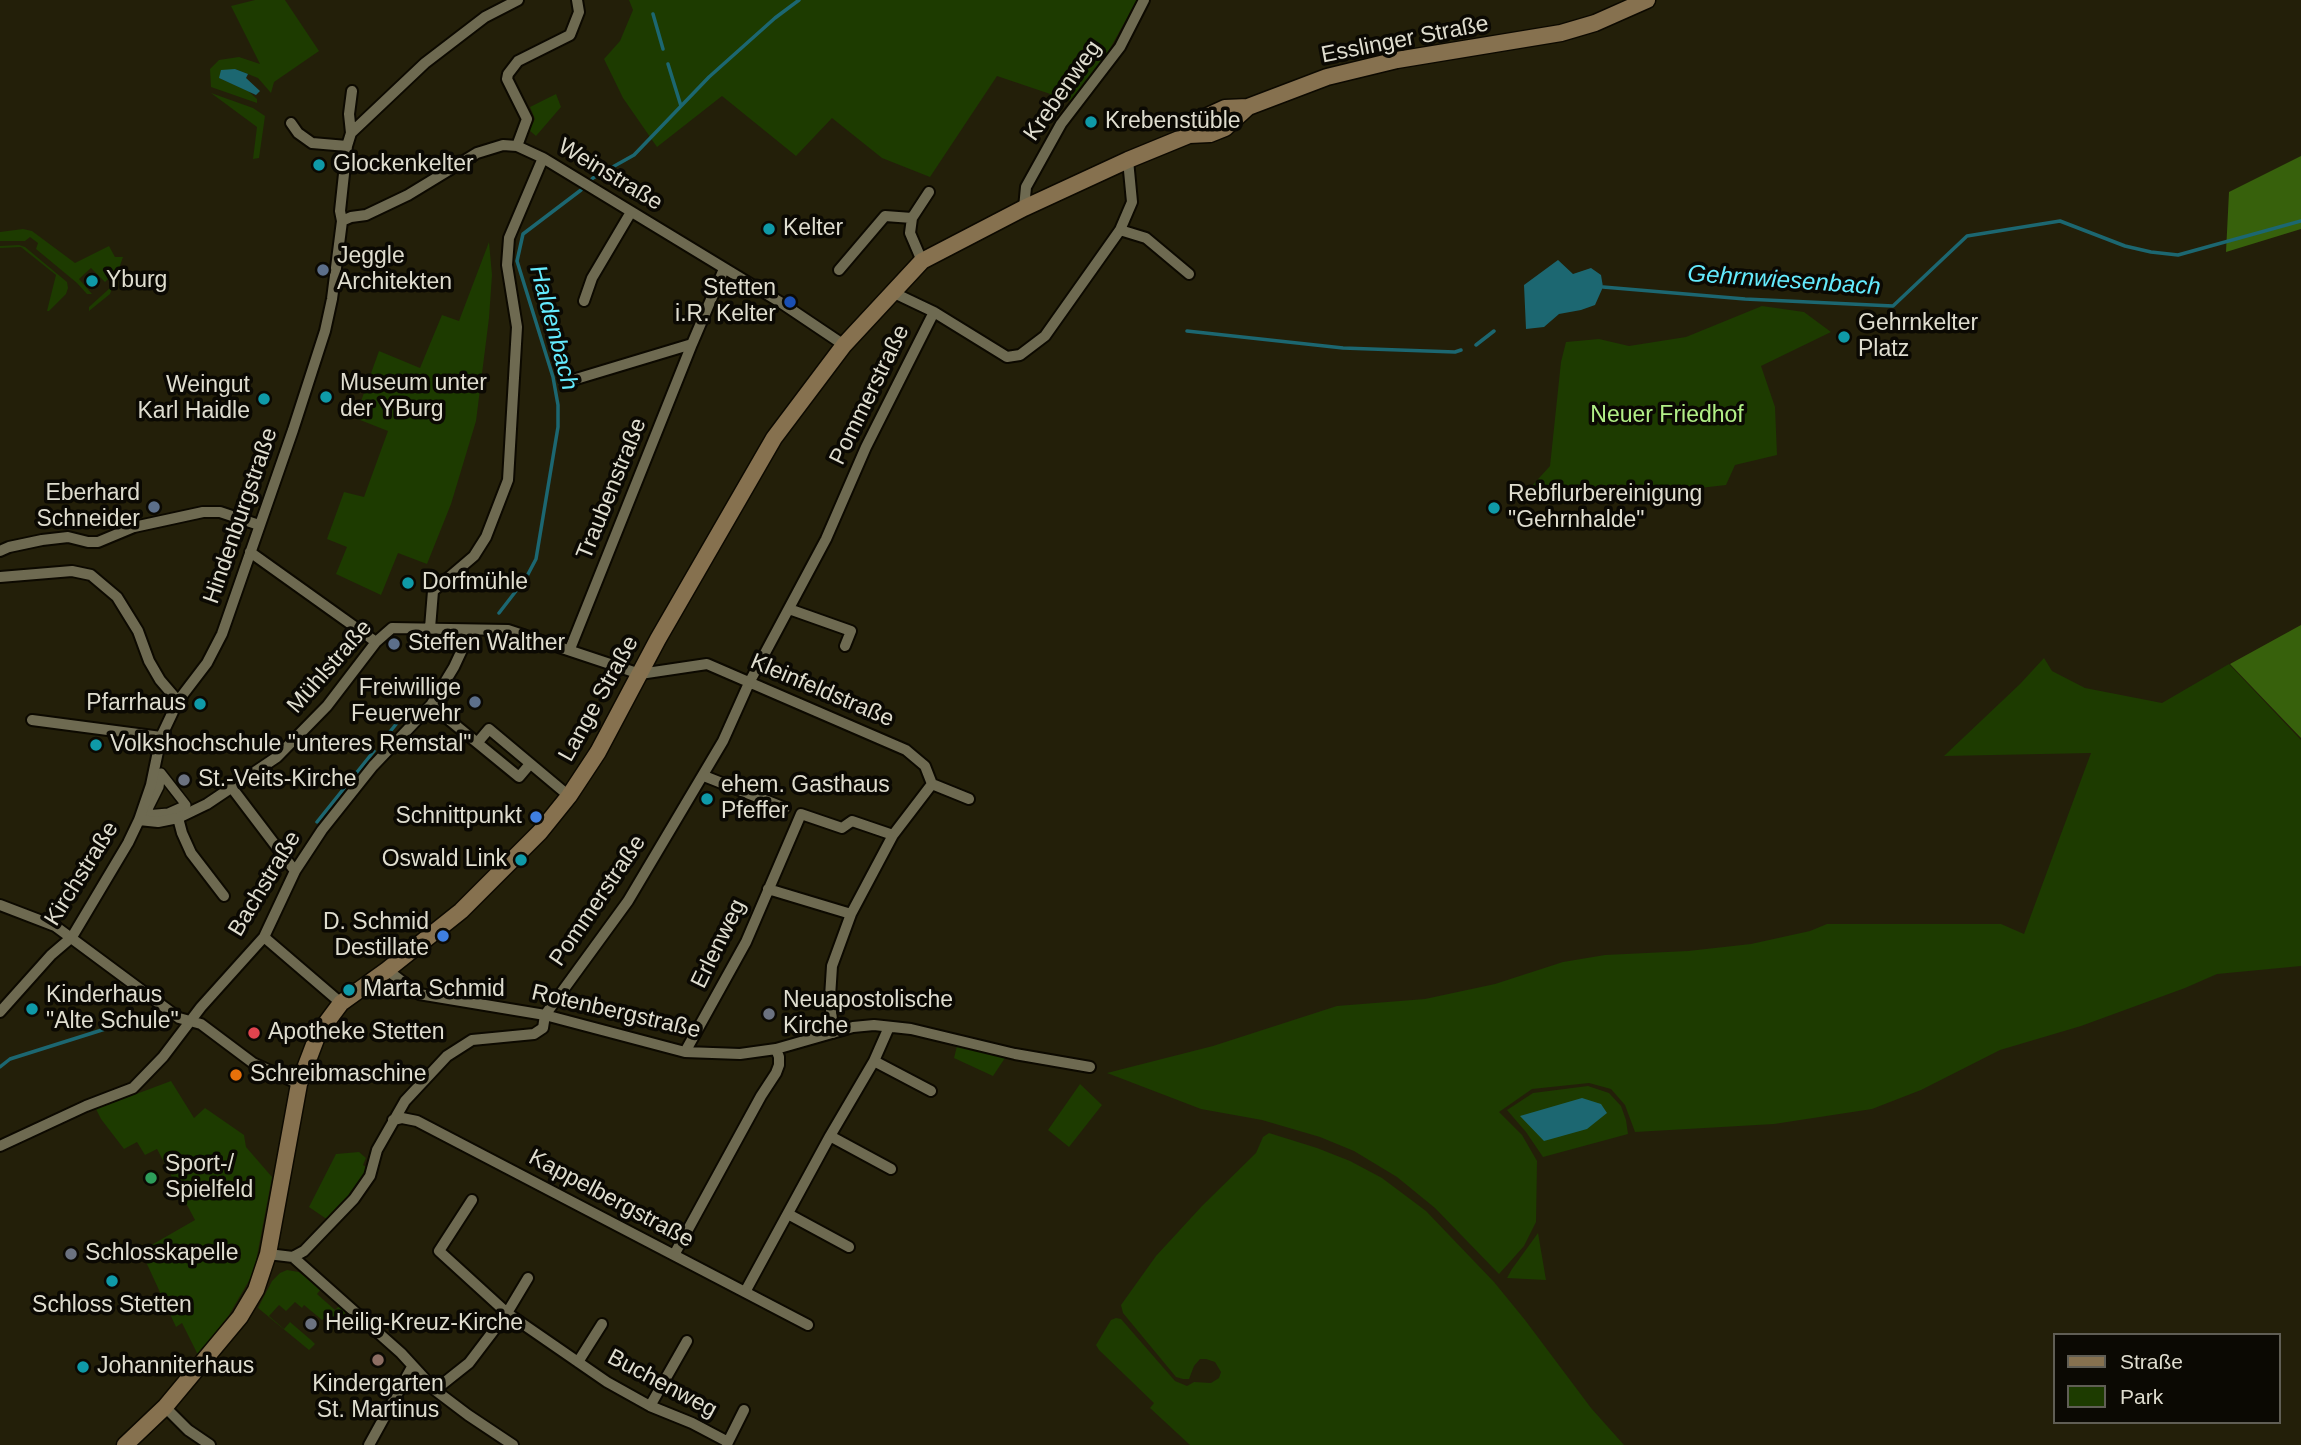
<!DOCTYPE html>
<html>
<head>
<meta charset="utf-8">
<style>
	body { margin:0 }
	#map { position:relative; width:2301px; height:1445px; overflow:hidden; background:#231f09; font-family:Helvetica,sans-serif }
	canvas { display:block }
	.legend { position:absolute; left:2053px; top:1333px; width:228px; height:91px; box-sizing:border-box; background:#0b0903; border:2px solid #605e55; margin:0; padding:9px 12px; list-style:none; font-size:21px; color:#dfddcf }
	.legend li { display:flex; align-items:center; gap:14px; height:35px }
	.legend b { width:35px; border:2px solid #605e55 }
</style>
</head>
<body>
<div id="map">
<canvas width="2301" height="1445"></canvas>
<ul class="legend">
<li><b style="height:9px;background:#86714f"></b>Straße</li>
<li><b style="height:19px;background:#1d3b00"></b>Park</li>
</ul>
</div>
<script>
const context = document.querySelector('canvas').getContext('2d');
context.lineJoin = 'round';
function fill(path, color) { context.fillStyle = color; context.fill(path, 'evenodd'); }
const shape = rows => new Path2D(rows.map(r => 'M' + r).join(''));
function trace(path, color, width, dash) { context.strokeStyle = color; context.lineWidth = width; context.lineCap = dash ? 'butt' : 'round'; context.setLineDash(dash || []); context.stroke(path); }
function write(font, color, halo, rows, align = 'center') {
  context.font = font + ' Helvetica,sans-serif'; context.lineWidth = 7; context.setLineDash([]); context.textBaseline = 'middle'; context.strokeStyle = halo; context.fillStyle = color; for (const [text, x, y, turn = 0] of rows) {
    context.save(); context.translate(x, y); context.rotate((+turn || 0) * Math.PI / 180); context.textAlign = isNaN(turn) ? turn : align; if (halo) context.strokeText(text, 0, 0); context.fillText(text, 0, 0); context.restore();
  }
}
const green = shape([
	[255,0,285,0,319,51,274,82,271,93,258,78,235,69,219,78,248,91,257,99,257,103,211,87,210,69,219,60,239,57,260,64,231,6],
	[629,0,1137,0,1107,54,1071,101,997,76,930,177,882,158,832,118,796,156,722,96,657,147,623,98,604,59,620,41,633,10],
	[211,93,253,108,265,116,259,158,253,159,257,127],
	[556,94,561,107,536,136,529,130,535,119,530,107],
	[23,229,32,231,75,263,109,246,115,257,123,257,110,294,89,311,89,307,110,288,113,278,110,277,105,282,91,268,79,279,92,294,87,294,77,283,36,249,38,243,30,237,25,241,0,241,0,232],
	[489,242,492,275,489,318,476,421,451,504,427,564,398,553,381,595,336,574,347,547,327,539,344,492,364,497,388,431,355,418,379,351,420,368,442,315,459,321],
	[19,245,25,247,67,282,68,288,66,294,49,311,47,311,56,275,21,247,0,248,0,246],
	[1762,306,1804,312,1831,332,1761,366,1775,407,1777,455,1735,465,1726,485,1561,504,1521,498,1550,466,1561,362,1566,342,1599,339,1629,346,1686,337],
	[2044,658,2052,671,2085,688,2162,703,2229,664,2301,740,2301,966,2217,974,2185,988,2081,1026,2000,1050,1921,1090,1872,1109,1774,1124,1635,1132,1625,1105,1611,1089,1589,1083,1532,1089,1499,1112,1522,1135,1537,1161,1536,1222,1524,1246,1499,1274,1435,1208,1397,1177,1354,1151,1320,1137,1262,1120,1201,1109,1107,1073,1213,1046,1337,1006,1425,999,1495,984,1563,962,1605,955,1688,951,1751,944,1810,931,1827,924,2001,924,2024,934,2091,753,1944,756,2020,684],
	[957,1046,1005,1058,993,1076,954,1058],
	[171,1081,194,1118,205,1108,244,1135,246,1147,272,1177,254,1272,229,1315,198,1355,182,1323,176,1327,141,1251,195,1220,157,1149,145,1155,137,1142,124,1149,101,1119,96,1109],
	[1080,1084,1102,1105,1069,1147,1048,1130],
	[1588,1086,1609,1093,1621,1106,1626,1120,1628,1134,1543,1157,1526,1132,1507,1110,1533,1093],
	[1269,1133,1317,1148,1350,1161,1382,1178,1426,1211,1494,1282,1525,1320,1591,1408,1624,1445,1190,1445,1150,1408,1154,1403,1099,1350,1096,1345,1111,1320,1116,1318,1121,1319,1175,1381,1187,1386,1194,1382,1211,1383,1219,1378,1221,1372,1215,1362,1206,1359,1200,1359,1194,1366,1189,1379,1183,1379,1176,1377,1123,1313,1121,1305,1156,1256,1202,1206,1256,1153,1263,1137],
	[359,1152,366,1158,363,1165,368,1168,359,1185,328,1220,309,1207,336,1154],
	[1538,1233,1546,1280,1507,1278,1512,1269],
	[287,1270,299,1272,321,1289,317,1294,335,1310,340,1305,346,1312,332,1327,326,1318,322,1320,304,1305,302,1308,295,1302,286,1311,279,1305,269,1316,284,1329,290,1322,311,1340,315,1344,309,1350,258,1308,272,1281,280,1273]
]);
const forest = shape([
	[2301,156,2301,229,2226,252,2229,192],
	[2301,625,2301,738,2230,664]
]);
const water = shape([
	[235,69,248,74,246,78,260,91,256,95,219,78,221,70],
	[1558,260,1573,274,1591,268,1601,275,1603,287,1595,305,1581,310,1559,314,1544,327,1526,329,1524,285],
	[1582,1098,1601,1104,1607,1113,1587,1129,1544,1141,1520,1116]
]);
const stream = shape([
	[653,14,663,49],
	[668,64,681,106],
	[1603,287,1745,299,1893,306,1967,236,2060,221,2125,246,2151,252,2178,255,2301,221],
	[1187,331,1343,348,1455,352,1461,350],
	[1476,345,1494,331],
	[499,613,526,578,536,559,558,427,558,405,553,377,517,261,523,234,581,190,593,178,634,155,709,77,775,18,799,0],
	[385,738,405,713],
	[317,822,374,751],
	[0,1067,10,1059,140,1018]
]);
const pedestrian = shape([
	[161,773,186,805,168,813,145,815,159,787,161,773]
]);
const minor = shape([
	[291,123,298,133,312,143,347,146],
	[351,133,349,114,352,91],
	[517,146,527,119,507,79,508,74,518,61,570,35,579,12,577,0],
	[1024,208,1026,187,1061,124,1120,47,1144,0],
	[342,221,351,217,366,215,408,195,477,153,503,145,517,146,543,158,780,302,844,345],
	[1120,230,1146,238,1189,274],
	[922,261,910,233,912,218,929,192],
	[839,270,885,216,912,218],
	[892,292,934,312,1007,357,1020,355,1045,336,1120,230,1132,202,1128,160],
	[584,301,592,278,631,212],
	[566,382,692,344],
	[0,551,9,547,42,540,68,537,88,542,98,542,134,527,203,512,220,512,259,525],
	[250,552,376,642],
	[0,577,72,571,91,575,117,597,138,631,149,661,160,680,178,701],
	[789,609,851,631,845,646],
	[430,628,433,591,474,556,486,537,508,480,517,327,507,265,509,238,543,158],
	[570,649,692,344,724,269],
	[431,705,519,777,530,764],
	[32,720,161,737],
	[478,742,489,729,569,796],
	[704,776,785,808],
	[235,792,295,871],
	[178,818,182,833,191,853,224,896],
	[139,820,158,822,178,818,207,804,277,757,327,706,376,642,392,628,508,630,640,674,707,664,906,750,925,766,932,784,969,799],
	[768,889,851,914],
	[0,905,55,926,179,1018,201,1024,253,1063,299,1084],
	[264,937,341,1003],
	[387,970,419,994,545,1015,685,1052,740,1054,776,1049,853,1027,874,1025,911,1029,1015,1054,1090,1067],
	[0,1012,51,955,72,937,128,843,139,820,151,785,161,737,178,701,207,663,222,634,293,430,325,331,332,299,342,221,340,211,347,146,351,133,425,63,485,17,518,0],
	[833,1033,830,997,832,966,851,914,893,835,932,784],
	[685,1052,746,942,801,814,842,828,852,821,893,835],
	[874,1061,931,1091],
	[393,1120,402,1118,417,1121,808,1325],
	[830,1136,891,1169],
	[0,1146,86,1106,133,1088,163,1057,201,1007,264,937,295,871,322,830,373,766,431,705,454,667,467,639,467,630],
	[788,1214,849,1247],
	[268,1254,293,1257,401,1353,435,1390,468,1415,513,1445],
	[674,1255,761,1096,776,1073,779,1065,779,1057,776,1049],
	[293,1257,304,1251,354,1199,370,1176,377,1150,405,1101,447,1056,472,1040,534,1034,543,1028,545,1015,628,901,723,741,749,683,826,539,866,447,934,312],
	[528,1278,507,1313,607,1382,650,1406,692,1423,728,1442,727,1445],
	[745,1292,830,1136,874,1061,889,1027],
	[578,1362,602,1324],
	[435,1390,469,1363,507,1313,439,1251,472,1200],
	[650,1406,687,1341],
	[165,1407,188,1430,210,1445],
	[728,1442,744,1410],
	[369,1445,412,1367]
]);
const secondary = shape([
	[1189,135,1201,119,1225,108,1248,107,1327,77,1397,60,1561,33,1595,23,1647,0],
	[125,1445,165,1407,240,1317,256,1290,268,1254,299,1084,318,1034,341,1003,387,970,461,911,540,832,569,796,598,752,658,639,774,438,844,345,922,261,1024,208,1128,160,1189,135,1210,134,1225,128,1248,107]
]);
const markers = [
	[1091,122,7,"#0f9aa8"],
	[319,165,7,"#0f9aa8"],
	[769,229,7,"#0f9aa8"],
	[323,270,7,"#5c6f8a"],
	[92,281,7,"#0f9aa8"],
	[790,302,7,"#1a4fb4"],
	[1844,337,7,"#0f9aa8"],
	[326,397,7,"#0f9aa8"],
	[264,399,7,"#0f9aa8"],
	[154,507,7,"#5c6f8a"],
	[1494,508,7,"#0f9aa8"],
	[408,583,7,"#0f9aa8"],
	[394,644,7,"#5c6f8a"],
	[475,702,7,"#5c6f8a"],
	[200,704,7,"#0f9aa8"],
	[96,745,7,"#0f9aa8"],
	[184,780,7,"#6b7280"],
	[707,799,7,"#0f9aa8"],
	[536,817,7,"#3f7fe0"],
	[521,860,7,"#0f9aa8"],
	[443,936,7,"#3f7fe0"],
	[349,990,7,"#0f9aa8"],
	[32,1009,7,"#0f9aa8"],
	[769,1014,7,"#6b7280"],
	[254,1033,7,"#e0444e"],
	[236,1075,7,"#e8710a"],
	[151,1178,7,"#2e9e5b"],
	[71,1254,7,"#6b7280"],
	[112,1281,7,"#0f9aa8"],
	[311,1324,7,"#6b7280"],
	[378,1360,7,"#8d6e63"],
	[83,1367,7,"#0f9aa8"]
];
const streetNames = [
	["Esslinger Straße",1405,40,-11],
	["Krebenweg",1063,91,-55],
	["Weinstraße",610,175,31],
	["Pommerstraße",870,395,-64],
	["Traubenstraße",612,489,-68],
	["Hindenburgstraße",241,516,-71],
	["Mühlstraße",330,667,-49],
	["Kleinfeldstraße",822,691,23],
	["Lange Straße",599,699,-61],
	["Kirchstraße",82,874,-58],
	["Bachstraße",265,884,-59],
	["Pommerstraße",598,901,-56],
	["Erlenweg",719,944,-64],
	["Rotenbergstraße",616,1012,13],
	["Kappelbergstraße",611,1199,28],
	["Buchenweg",662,1384,28]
];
const poiNames = [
	["Krebenstüble",1105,122],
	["Glockenkelter",333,165],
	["Kelter",783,229],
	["Jeggle",337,257],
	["Architekten",337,283],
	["Yburg",106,281],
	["Stetten",776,289,"right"],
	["i.R. Kelter",776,315,"right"],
	["Gehrnkelter",1858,324],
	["Platz",1858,350],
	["Museum unter",340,384],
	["der YBurg",340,410],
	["Weingut",250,386,"right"],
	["Karl Haidle",250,412,"right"],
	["Eberhard",140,494,"right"],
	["Schneider",140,520,"right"],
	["Rebflurbereinigung",1508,495],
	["\"Gehrnhalde\"",1508,521],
	["Dorfmühle",422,583],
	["Steffen Walther",408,644],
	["Freiwillige",461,689,"right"],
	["Feuerwehr",461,715,"right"],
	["Pfarrhaus",186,704,"right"],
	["Volkshochschule \"unteres Remstal\"",110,745],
	["St.-Veits-Kirche",198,780],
	["ehem. Gasthaus",721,786],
	["Pfeffer",721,812],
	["Schnittpunkt",522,817,"right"],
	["Oswald Link",507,860,"right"],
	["D. Schmid",429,923,"right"],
	["Destillate",429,949,"right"],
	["Marta Schmid",363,990],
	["Kinderhaus",46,996],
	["\"Alte Schule\"",46,1022],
	["Neuapostolische",783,1001],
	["Kirche",783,1027],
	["Apotheke Stetten",268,1033],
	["Schreibmaschine",250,1075],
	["Sport-/",165,1165],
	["Spielfeld",165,1191],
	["Schlosskapelle",85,1254],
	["Schloss Stetten",112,1306,"center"],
	["Heilig-Kreuz-Kirche",325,1324],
	["Johanniterhaus",97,1367],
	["Kindergarten",378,1385,"center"],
	["St. Martinus",378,1411,"center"]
];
const parkNames = [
	["Neuer Friedhof",1667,416]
];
const waterNames = [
	["Gehrnwiesenbach",1784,281,4],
	["Haldenbach",553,328,75]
];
fill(green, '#1d3b00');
fill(forest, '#37610c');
fill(water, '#1c6771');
trace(stream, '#1c6771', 3.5);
trace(pedestrian, '#0c0900', 12);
trace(minor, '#0c0900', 14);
trace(secondary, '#0c0900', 19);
trace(pedestrian, '#6e6a51', 9);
trace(minor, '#6e6a51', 10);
trace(secondary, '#86714f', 16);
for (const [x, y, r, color] of markers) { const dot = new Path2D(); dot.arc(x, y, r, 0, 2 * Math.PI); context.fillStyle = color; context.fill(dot); trace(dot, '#0b0903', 2.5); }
write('23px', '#dfddcf', '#0b0903', streetNames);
write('23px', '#dfddcf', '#0b0903', poiNames, 'left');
write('23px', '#b2f087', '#0b0903', parkNames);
write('italic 24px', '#64ebfe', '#0b0903', waterNames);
</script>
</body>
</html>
